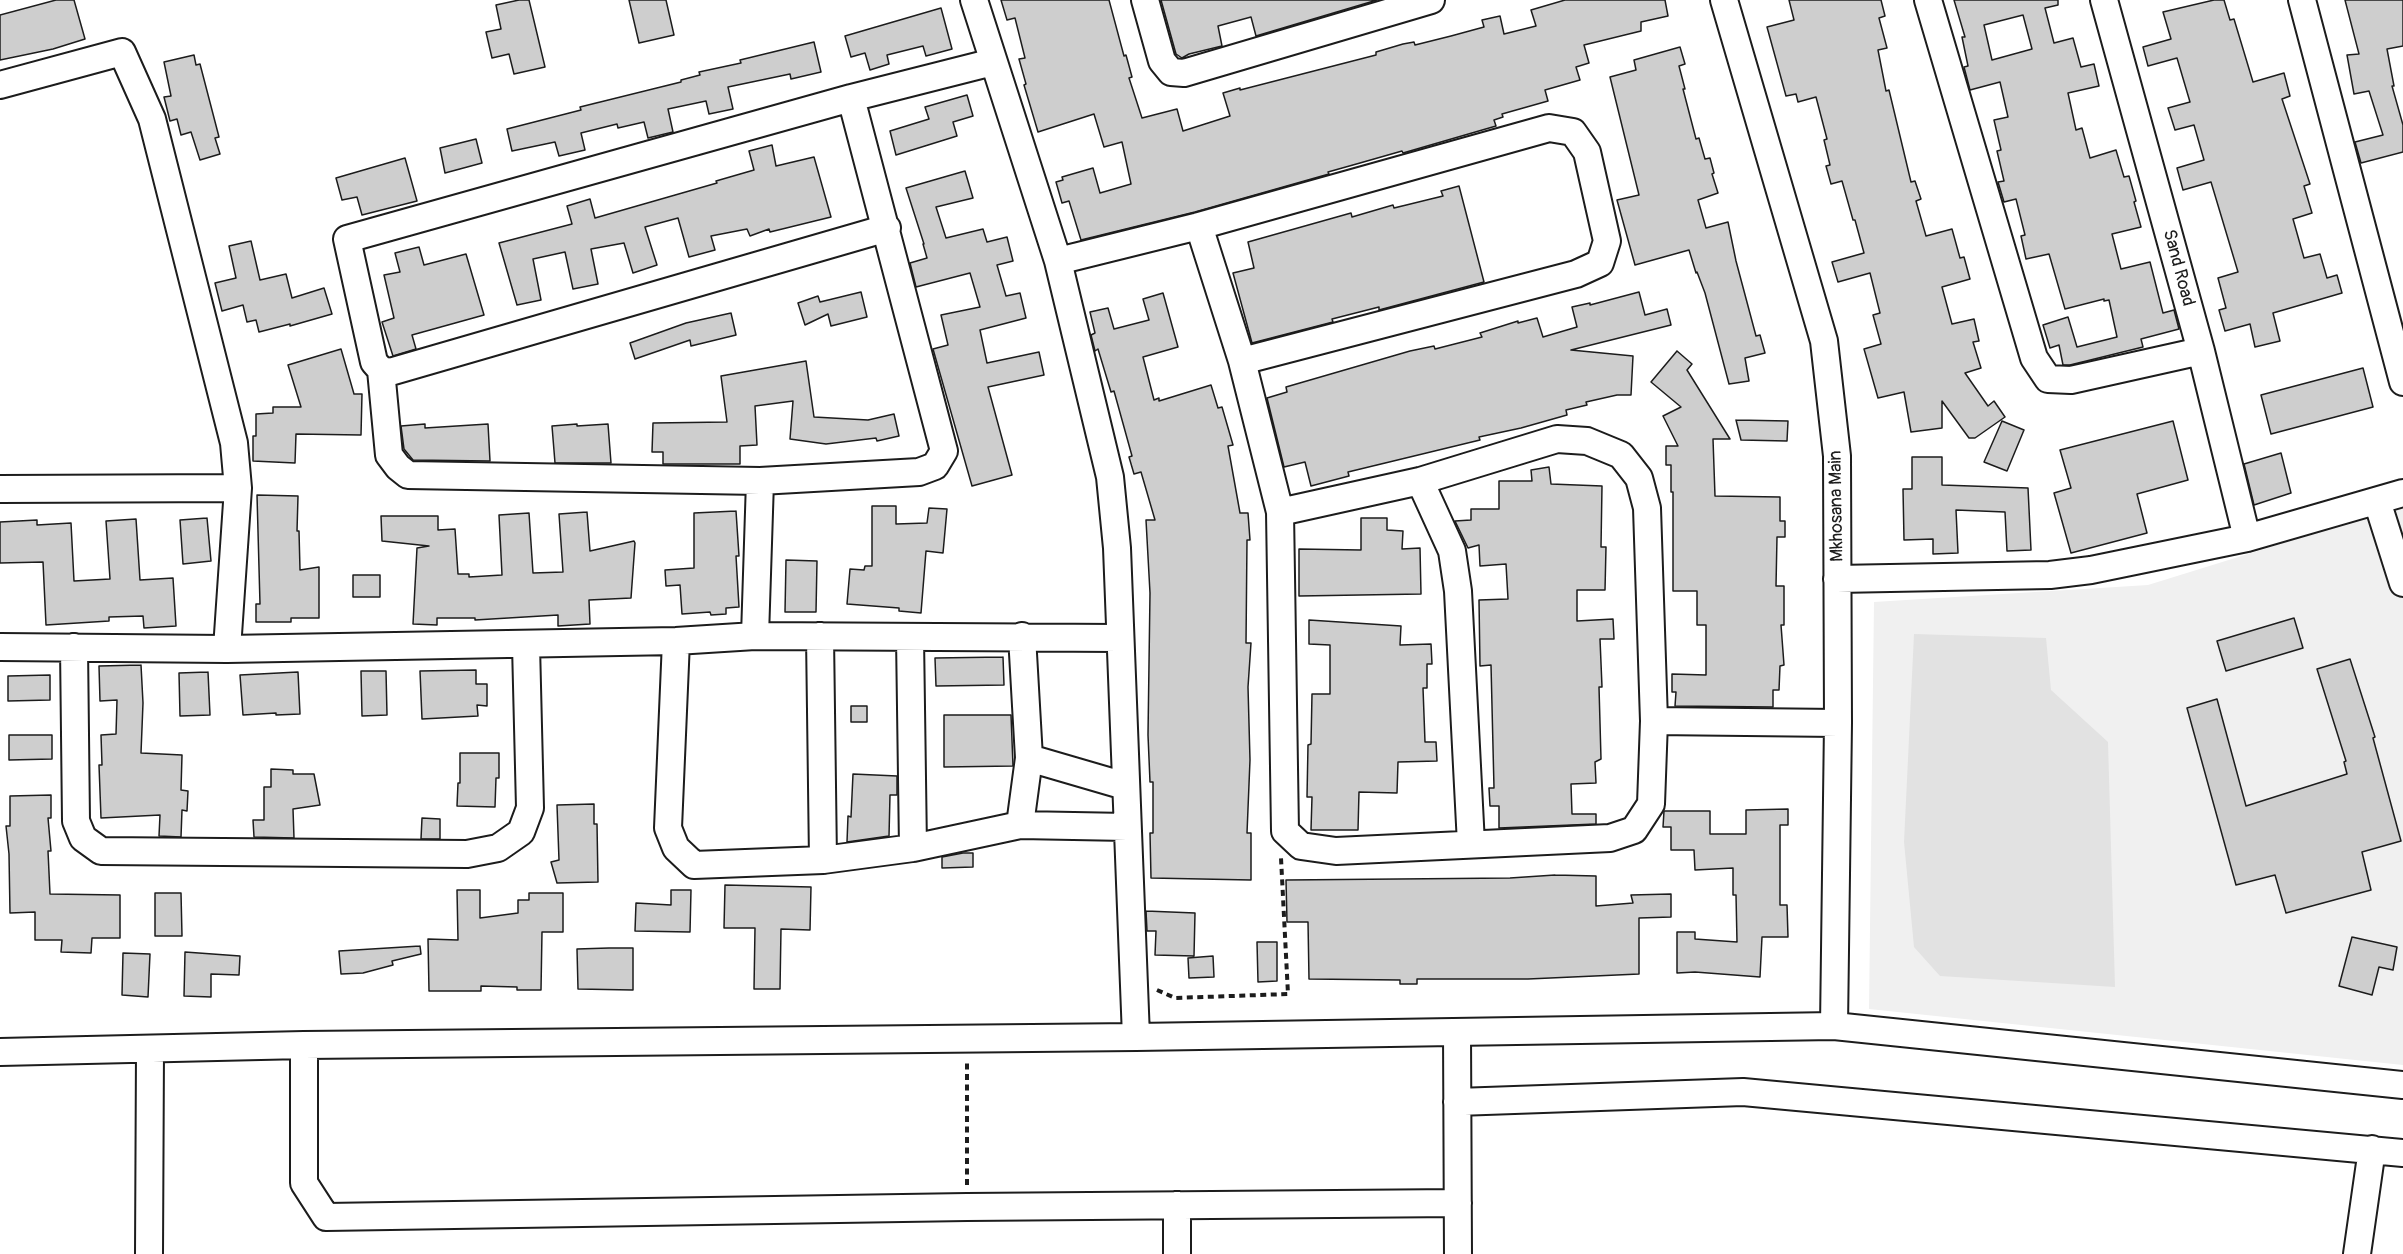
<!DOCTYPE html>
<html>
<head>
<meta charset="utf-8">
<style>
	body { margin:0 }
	canvas { display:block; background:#fff }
</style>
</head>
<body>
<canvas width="2403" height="1254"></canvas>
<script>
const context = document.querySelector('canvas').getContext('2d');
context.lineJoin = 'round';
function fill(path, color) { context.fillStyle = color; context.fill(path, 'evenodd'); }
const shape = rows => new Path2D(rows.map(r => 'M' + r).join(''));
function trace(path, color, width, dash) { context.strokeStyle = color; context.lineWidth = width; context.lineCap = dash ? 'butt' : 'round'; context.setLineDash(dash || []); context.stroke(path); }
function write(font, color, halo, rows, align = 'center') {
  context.font = font + ' Pangolin,sans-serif'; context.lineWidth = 5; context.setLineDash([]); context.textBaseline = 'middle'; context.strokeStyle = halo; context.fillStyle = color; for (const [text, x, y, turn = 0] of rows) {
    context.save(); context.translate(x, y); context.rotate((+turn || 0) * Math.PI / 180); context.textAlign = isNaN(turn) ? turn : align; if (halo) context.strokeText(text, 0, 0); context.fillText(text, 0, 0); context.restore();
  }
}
const built = shape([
	[2403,506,2403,1065,1869,1009,1874,602,2148,585]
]);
const green = shape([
	[1914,634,2046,638,2051,690,2108,742,2115,987,1940,976,1914,947,1904,842]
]);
const building = shape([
	[56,0,74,0,85,39,53,49,0,60,0,15,56,0],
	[519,0,529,0,545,67,514,74,509,54,492,58,486,32,501,29,496,5,519,0],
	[629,0,666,0,674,35,639,43,629,0],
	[1001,0,1109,0,1124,56,1126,55,1132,77,1129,78,1142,118,1177,109,1183,131,1230,116,1223,93,1240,88,1240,90,1376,55,1376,52,1403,44,1414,42,1415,45,1451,36,1484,27,1482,20,1500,16,1504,34,1536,26,1531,10,1565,0,1665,0,1668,16,1641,22,1641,31,1584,45,1589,63,1576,67,1580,80,1545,90,1548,101,1502,114,1503,117,1494,120,1496,126,1403,153,1402,151,1360,163,1328,172,1329,174,1195,212,1081,240,1069,201,1062,203,1056,182,1063,180,1062,177,1093,168,1100,193,1131,184,1122,142,1104,147,1094,114,1038,132,1024,85,1026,84,1019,59,1025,58,1015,18,1007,20,1001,0],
	[1161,0,1377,0,1256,36,1251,17,1218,26,1222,46,1189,54,1182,58,1176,54,1161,0],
	[1789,0,1881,0,1885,16,1879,18,1887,48,1878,50,1886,91,1889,90,1911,182,1915,181,1921,199,1916,201,1926,236,1952,229,1960,258,1964,257,1970,279,1942,287,1952,324,1974,319,1979,341,1973,342,1981,368,1965,373,1988,406,1994,401,2005,417,1975,438,1969,438,1942,401,1942,428,1911,432,1904,392,1878,398,1864,349,1881,344,1873,315,1880,313,1870,273,1838,282,1832,262,1864,253,1855,220,1853,220,1842,181,1831,184,1826,166,1830,165,1824,140,1827,139,1816,97,1798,102,1796,94,1786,96,1767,27,1794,20,1789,0],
	[1954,0,2058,0,2058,5,2045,8,2054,43,2073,38,2081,67,2094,64,2099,86,2068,93,2076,130,2082,128,2090,158,2116,150,2124,177,2129,176,2136,201,2134,202,2141,227,2112,234,2121,269,2150,262,2163,313,2174,310,2179,329,2141,339,2143,347,2070,365,2063,365,2059,345,2050,348,2043,325,2068,317,2077,347,2117,337,2109,300,2104,301,2104,299,2065,309,2049,254,2026,259,2021,236,2025,235,2016,199,2004,202,1998,182,2004,181,1997,151,2001,150,1994,120,2008,117,2000,82,1970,90,1964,67,1968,66,1962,37,1965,37,1954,0],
	[2023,15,2032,49,1992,60,1984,25,2023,15],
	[2214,0,2224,0,2230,20,2234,19,2253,82,2284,73,2290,96,2282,99,2310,184,2304,186,2312,213,2293,219,2304,258,2320,254,2327,278,2337,275,2342,293,2273,313,2280,341,2255,347,2250,324,2225,331,2219,310,2226,308,2218,278,2238,272,2211,182,2183,190,2177,168,2204,160,2194,125,2175,130,2168,108,2190,102,2177,58,2148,66,2143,47,2171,39,2163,12,2214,0],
	[2345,0,2403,0,2403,46,2387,49,2394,86,2392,86,2403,125,2403,152,2361,163,2355,142,2383,135,2369,91,2354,94,2347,55,2359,54,2345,0],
	[941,8,952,49,926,56,923,46,887,55,889,64,870,70,865,53,851,57,845,36,941,8],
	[814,42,821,72,791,79,790,74,728,87,733,109,709,114,706,101,668,109,673,132,648,138,644,122,618,128,617,124,581,133,585,150,559,156,555,142,512,151,507,129,581,110,580,107,681,82,681,80,700,75,699,72,741,63,740,60,814,42],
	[1680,47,1685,64,1679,66,1685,89,1683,89,1696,139,1699,138,1705,159,1710,158,1714,173,1712,174,1718,193,1698,200,1706,228,1728,222,1736,261,1756,336,1760,335,1765,353,1745,358,1749,381,1729,384,1705,293,1697,272,1696,273,1689,250,1635,265,1617,200,1639,195,1610,77,1636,70,1634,60,1680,47],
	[194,55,196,65,200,64,219,137,215,138,220,154,200,160,191,132,181,135,177,119,170,121,164,97,171,96,164,62,194,55],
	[967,95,973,116,953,122,957,136,896,155,890,131,929,119,925,107,967,95],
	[476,139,482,163,445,173,440,148,476,139],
	[772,145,776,166,814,157,831,217,770,232,769,229,750,236,747,229,711,236,715,250,689,257,678,218,645,227,657,265,633,273,624,243,591,249,598,284,573,289,565,252,533,259,541,300,517,305,499,243,572,224,567,206,590,199,595,218,717,183,716,181,754,170,749,151,772,145],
	[405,158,417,201,362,215,357,197,342,200,336,178,405,158],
	[965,171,973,198,936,207,946,238,983,229,987,242,1007,237,1013,261,997,265,1006,296,1020,293,1026,318,980,330,987,363,1039,352,1044,375,988,387,1012,475,972,486,933,349,948,345,941,315,980,307,970,273,916,287,910,263,927,258,923,244,924,244,906,188,965,171],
	[1459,186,1484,282,1379,310,1379,307,1332,319,1333,322,1252,343,1233,273,1254,268,1248,242,1351,213,1352,217,1393,205,1394,208,1443,196,1441,191,1459,186],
	[251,241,260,280,286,274,292,298,324,288,332,314,290,326,290,324,259,332,256,320,247,322,243,305,222,311,215,283,236,278,229,246,251,241],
	[419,247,424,265,466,254,484,315,412,335,416,349,393,356,382,322,394,318,384,275,400,272,395,253,419,247],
	[861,292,867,317,831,326,828,314,805,325,798,303,818,296,820,302,861,292],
	[1639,292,1645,315,1667,309,1671,325,1571,350,1633,356,1631,395,1617,395,1586,402,1587,405,1566,410,1567,415,1521,428,1479,437,1480,440,1348,472,1349,476,1311,486,1305,462,1284,467,1267,398,1287,392,1286,387,1410,351,1434,346,1435,349,1482,337,1480,333,1518,321,1518,323,1537,318,1543,337,1577,327,1572,307,1590,303,1590,305,1639,292],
	[1163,293,1178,347,1143,357,1154,400,1159,398,1159,401,1211,385,1218,408,1222,407,1233,445,1228,446,1240,513,1248,513,1250,540,1247,540,1246,643,1251,643,1248,687,1250,760,1247,833,1251,833,1251,880,1151,878,1150,833,1153,833,1153,782,1150,782,1148,735,1150,593,1146,520,1155,520,1141,472,1134,474,1129,457,1132,456,1114,391,1111,392,1098,349,1095,351,1091,335,1095,333,1090,312,1108,308,1114,329,1149,320,1143,299,1163,293],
	[731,313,736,335,691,346,690,340,635,359,630,343,686,323,731,313],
	[341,349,354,394,362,394,361,435,296,434,295,463,253,461,253,436,256,436,256,414,273,413,273,407,301,407,288,365,341,349],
	[1677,351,1692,364,1687,370,1730,439,1713,439,1715,496,1780,497,1780,521,1785,521,1785,537,1777,537,1776,586,1784,586,1784,625,1781,625,1784,665,1780,666,1779,690,1773,690,1773,707,1675,706,1676,692,1672,692,1672,674,1706,675,1706,625,1697,625,1697,591,1673,591,1673,492,1671,492,1671,465,1666,465,1666,446,1678,446,1663,416,1681,407,1651,382,1677,351],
	[806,361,814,417,868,420,894,414,899,436,877,441,876,438,826,444,790,439,793,401,755,406,757,445,740,446,740,464,663,464,663,452,652,452,653,423,727,422,721,376,806,361],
	[2363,368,2373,407,2271,434,2261,395,2363,368],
	[1736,420,1788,421,1787,441,1741,440,1736,420],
	[2002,421,2024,430,2007,471,1984,462,2002,421],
	[2173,421,2188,480,2137,494,2147,533,2071,553,2054,493,2071,488,2060,450,2173,421],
	[425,424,425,428,488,424,490,461,413,460,404,449,401,426,425,424],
	[577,424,577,426,608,424,611,463,555,463,552,426,577,424],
	[2281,453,2291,493,2254,505,2244,464,2281,453],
	[1912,457,1942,457,1942,485,2028,488,2031,550,2007,551,2005,512,1956,510,1958,553,1933,554,1933,539,1904,540,1903,489,1912,489,1912,457],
	[1549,467,1551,484,1602,486,1601,547,1606,547,1605,590,1577,590,1577,621,1613,619,1614,639,1600,639,1602,687,1599,687,1601,759,1595,762,1596,783,1571,784,1572,814,1596,814,1596,824,1499,828,1499,806,1490,806,1489,788,1494,788,1491,665,1480,666,1479,600,1508,599,1506,564,1480,566,1479,545,1468,548,1455,521,1471,520,1471,509,1499,509,1499,481,1532,481,1531,470,1549,467],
	[257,495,298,496,297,531,299,531,300,570,319,567,319,618,291,618,291,622,256,622,256,604,260,604,257,495],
	[872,506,896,506,896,524,927,523,929,508,947,509,943,553,926,551,921,613,899,611,899,608,847,604,850,569,864,570,865,566,872,566,872,506],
	[736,511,739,556,736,556,739,607,726,608,726,614,711,615,710,612,682,614,680,585,666,586,665,570,694,568,694,513,736,511],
	[587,512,590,551,634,541,635,543,631,598,589,600,590,624,558,626,558,615,475,620,475,618,437,618,437,625,413,624,417,548,429,546,382,541,381,516,438,516,438,530,455,529,458,574,469,574,469,577,502,575,499,515,529,513,533,573,563,572,559,514,587,512],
	[207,518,211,561,183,564,180,520,207,518],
	[1361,518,1387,518,1387,530,1403,531,1402,549,1420,548,1421,594,1299,596,1299,549,1361,550,1361,518],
	[136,519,140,580,173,578,176,626,144,628,143,616,109,617,109,621,46,625,43,562,0,563,0,522,37,520,37,525,71,523,74,581,110,579,106,521,136,519],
	[786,560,817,561,816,612,785,612,786,560],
	[353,575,380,575,380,597,353,597,353,575],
	[2294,618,2303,648,2226,671,2217,641,2294,618],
	[1309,620,1401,626,1400,645,1431,644,1432,664,1427,664,1427,688,1423,688,1425,742,1436,742,1437,761,1398,762,1397,793,1359,792,1358,830,1311,830,1312,797,1307,797,1308,745,1311,744,1312,694,1330,694,1330,645,1309,644,1309,620],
	[1003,657,1004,685,936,686,935,658,1003,657],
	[2350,659,2375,737,2373,738,2401,841,2362,852,2371,890,2286,913,2275,875,2236,885,2187,708,2217,699,2246,806,2347,774,2344,762,2346,761,2317,669,2350,659],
	[141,665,143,703,141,753,182,755,181,790,188,791,187,811,182,810,181,837,159,836,160,815,101,818,99,765,102,765,101,735,116,734,117,700,100,701,99,666,141,665],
	[476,670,476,684,487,684,487,706,477,705,478,716,422,719,420,671,476,670],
	[361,671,386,671,387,715,362,716,361,671],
	[208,672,210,715,180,716,179,673,208,672],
	[298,672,300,714,276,715,276,713,243,715,240,675,298,672],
	[50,675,50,700,8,701,8,676,50,675],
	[851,706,867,706,867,722,851,722,851,706],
	[944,715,1011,715,1013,766,944,767,944,715],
	[9,735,52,735,52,759,9,760,9,735],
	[460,753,499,753,499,778,496,778,495,807,457,806,458,783,460,783,460,753],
	[271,769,293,770,293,774,314,774,320,805,293,809,294,838,254,837,253,820,264,820,264,787,271,787,271,769],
	[853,774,897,776,897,795,890,795,889,836,847,842,848,816,851,817,853,774],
	[51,795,51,818,48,818,51,851,48,851,50,894,120,895,120,938,92,938,91,953,61,952,62,940,35,940,35,912,10,913,9,854,6,826,10,826,10,796,51,795],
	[594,804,594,824,597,824,598,882,557,883,551,862,559,860,557,805,594,804],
	[1788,809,1788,825,1780,825,1780,905,1787,905,1788,937,1762,937,1760,977,1695,972,1677,973,1677,932,1695,932,1695,939,1737,942,1736,895,1733,895,1733,868,1695,870,1694,850,1671,850,1671,827,1663,827,1664,811,1710,811,1710,834,1746,834,1746,810,1788,809],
	[422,818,440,819,440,839,421,839,422,818],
	[963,853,973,853,973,867,942,868,942,857,963,853],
	[1555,875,1596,876,1596,906,1633,903,1631,895,1671,894,1671,917,1639,918,1639,974,1528,979,1417,979,1417,984,1400,984,1400,980,1309,979,1308,922,1287,922,1286,880,1510,878,1555,875],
	[725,885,811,887,810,930,781,929,780,989,754,989,755,928,724,928,725,885],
	[457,890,480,890,480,918,518,913,518,900,529,900,529,893,563,893,563,932,542,932,541,990,517,990,517,987,481,986,481,991,429,991,428,939,458,940,457,890],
	[671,890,691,890,690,932,635,931,636,903,671,905,671,890],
	[155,893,181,893,182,936,155,936,155,893],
	[1146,911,1195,913,1194,956,1155,955,1156,931,1147,931,1146,911],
	[2352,937,2397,947,2393,970,2379,967,2372,995,2339,986,2352,937],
	[1257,942,1277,942,1277,981,1258,982,1257,942],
	[420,946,421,954,392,961,393,965,363,973,341,974,339,951,420,946],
	[609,948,633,948,633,990,578,989,577,949,609,948],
	[185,952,240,956,239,975,211,974,211,997,184,996,185,952],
	[123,953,150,954,148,997,122,995,123,953],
	[1213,956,1214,977,1189,978,1188,958,1213,956]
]);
const path = shape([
	[1157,990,1175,998,1288,994,1281,858],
	[967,1185,967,1061]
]);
const minor = shape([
	[974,0,1058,261,1110,477,1117,548,1136,1037],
	[1145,0,1162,61,1171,72,1184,73,1431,0],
	[1724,0,1824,341,1837,456,1838,723,1834,1026],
	[1928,0,2034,358,2048,379,2071,380,2201,351],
	[2104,0,2201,351,2247,538],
	[2302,0,2403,382],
	[0,85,122,52,152,119,234,443,238,488,227,649],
	[1199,226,1242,361,1280,512,1285,831,1301,846,1336,851,1610,838,1634,830,1651,804,1654,721,1647,508,1639,478,1621,455,1587,441,1557,439,1420,481,1280,512],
	[887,228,390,372,381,370,374,362,347,239,851,98,993,62],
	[1058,261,1199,226,1549,128,1573,132,1587,152,1607,241,1600,263,1576,274,1242,361],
	[381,370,389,455,398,467,408,475,760,481],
	[1420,481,1452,551,1458,591,1471,844],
	[0,489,238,488],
	[2377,501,2403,583],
	[1837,579,2050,575,2091,570,2247,538,2403,493],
	[755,636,760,481,919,472,935,466,944,451,851,98],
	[820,636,823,860],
	[910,637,913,848],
	[676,641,668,828,676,848,694,865,823,860,913,848,1020,825,1127,827],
	[0,647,227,649,676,641,755,636,1119,638],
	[74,647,76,821,83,838,101,851,467,854,498,848,521,832,530,808,526,645],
	[1654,721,1838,723],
	[1029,758,1125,786],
	[1020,825,1029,758,1022,636],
	[1457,1032,1458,1254],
	[304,1045,304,1183,326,1217,967,1207,1458,1203],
	[0,1052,304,1045,1136,1037,1834,1026,2403,1085],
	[1457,1102,1743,1092,2403,1153],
	[149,1254,150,1050],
	[1177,1254,1177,1205],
	[2357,1254,2372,1149]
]);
const streetNames = [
	["Sand Road",2178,268,75],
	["Mkhosana Main",1837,506,-91]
];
fill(built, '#f0f0f0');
fill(green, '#e2e2e2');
fill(building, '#cecece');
trace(building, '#1c1c1c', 1.5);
trace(minor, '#1c1c1c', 30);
trace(path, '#1c1c1c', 4, [6, 4.5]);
trace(minor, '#fff', 26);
write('18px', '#1c1c1c', '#fff', streetNames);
</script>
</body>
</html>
